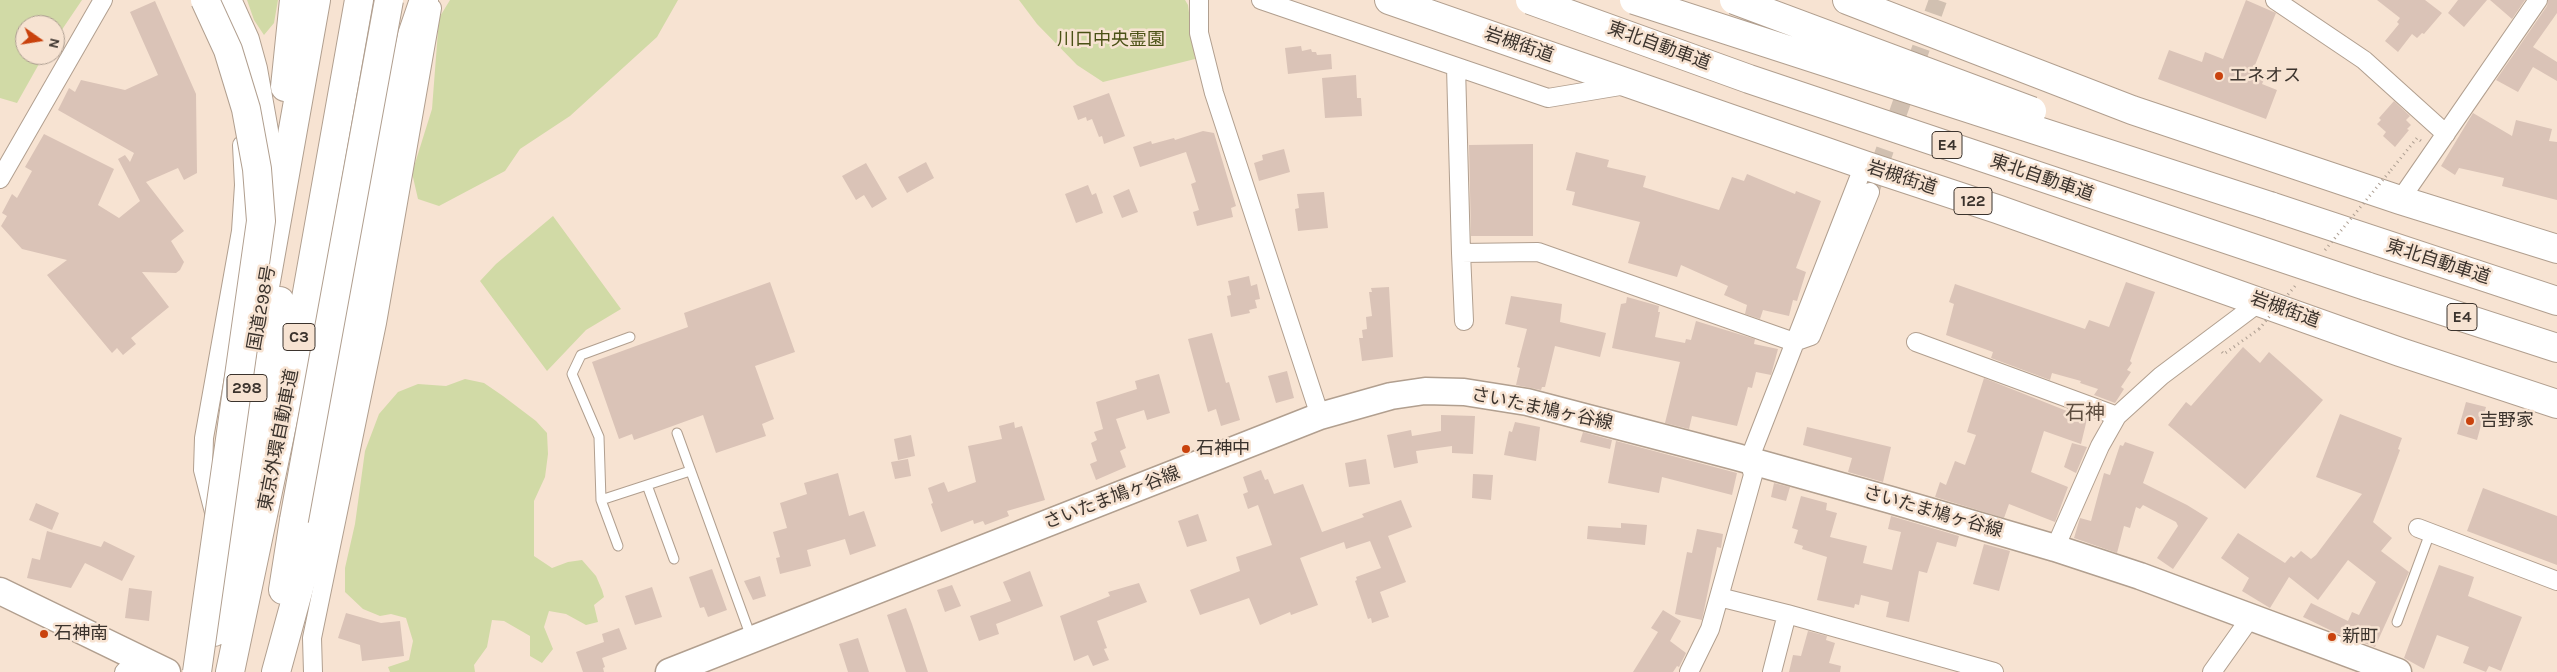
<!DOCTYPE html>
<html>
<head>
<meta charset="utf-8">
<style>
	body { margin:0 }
	#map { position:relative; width:2557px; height:672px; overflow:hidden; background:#f7e3d2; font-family:Karla,sans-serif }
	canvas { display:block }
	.north { position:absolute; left:15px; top:15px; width:50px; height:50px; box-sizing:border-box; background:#f7e3d2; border:1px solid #ac9d90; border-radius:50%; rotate:103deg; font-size:14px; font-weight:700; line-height:20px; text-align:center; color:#3b332d }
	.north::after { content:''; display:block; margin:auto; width:18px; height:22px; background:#c9420d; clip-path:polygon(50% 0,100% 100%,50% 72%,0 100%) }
</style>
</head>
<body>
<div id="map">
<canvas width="2557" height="672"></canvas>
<div class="north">N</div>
</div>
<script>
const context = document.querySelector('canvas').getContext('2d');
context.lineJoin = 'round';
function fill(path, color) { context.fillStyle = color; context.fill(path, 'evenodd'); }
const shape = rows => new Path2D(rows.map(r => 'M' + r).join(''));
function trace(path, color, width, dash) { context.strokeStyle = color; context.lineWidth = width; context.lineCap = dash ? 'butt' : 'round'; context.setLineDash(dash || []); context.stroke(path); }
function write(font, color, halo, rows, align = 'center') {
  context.font = font + ' Karla,"Noto Sans JP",sans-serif'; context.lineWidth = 5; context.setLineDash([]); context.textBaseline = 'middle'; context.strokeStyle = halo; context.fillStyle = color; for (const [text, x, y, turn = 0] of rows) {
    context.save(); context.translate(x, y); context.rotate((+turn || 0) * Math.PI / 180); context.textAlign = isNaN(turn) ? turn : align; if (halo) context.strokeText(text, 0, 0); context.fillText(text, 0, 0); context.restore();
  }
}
const green = shape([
	[0,0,82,0,55,40,55,25,25,25,25,55,44,55,17,103,0,98],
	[247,0,278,0,274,23,264,35,254,20],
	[450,0,678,0,657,37,570,116,520,149,505,171,439,206,418,199,412,173,432,109,439,18],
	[1019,0,1185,0,1188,5,1195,59,1103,82,1077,65,1037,24],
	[553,216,621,309,586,330,547,371,480,281,496,264],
	[465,379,484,383,503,396,536,421,547,433,548,454,545,477,534,501,534,556,552,568,568,562,582,560,596,576,602,590,604,597,594,605,598,622,586,625,566,614,549,611,544,627,553,649,542,663,530,656,530,636,504,621,492,620,487,647,474,665,475,672,390,672,388,667,409,660,413,641,406,618,391,614,380,616,363,609,345,592,345,568,355,524,365,451,379,414,398,392,418,384,446,386]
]);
const building = shape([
	[2246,0,2276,13,2253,70,2266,75,2262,84,2277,90,2266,119,2158,79,2169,50,2202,62,2205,52,2223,59],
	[2377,0,2425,0,2442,13,2424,34,2422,33,2417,38,2412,34,2398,52,2385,41,2399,24,2397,22,2400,18],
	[2458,0,2487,0,2464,27,2448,13],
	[2490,0,2525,0,2512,19],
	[2548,0,2557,0,2557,13,2533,47,2557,62,2557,81,2533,67,2518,92,2496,80,2547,6],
	[155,1,196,94,197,173,184,180,178,168,146,182,184,231,171,241,184,262,180,270,176,273,142,272,169,307,131,338,136,344,123,355,117,348,112,353,47,275,67,260,22,249,1,226,7,216,2,213,12,194,17,198,32,171,25,167,44,134,114,169,98,205,119,218,140,201,118,159,125,155,130,162,134,153,58,110,69,88,75,92,81,80,125,90,158,75,130,12],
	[1301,46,1302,51,1311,49,1312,52,1316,52,1317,55,1331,54,1332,69,1288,74,1285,48],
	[1356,75,1357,98,1361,98,1362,116,1325,118,1322,78],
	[1109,93,1125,136,1104,144,1102,136,1099,137,1092,119,1087,121,1086,117,1078,120,1073,106],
	[2394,101,2410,116,2406,120,2411,125,2407,129,2409,130,2395,147,2383,136,2386,132,2377,124,2381,120,2379,118],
	[2473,113,2512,136,2516,120,2552,129,2549,141,2557,142,2557,200,2502,186,2504,178,2459,168,2455,175,2441,166],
	[1203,131,1214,133,1236,206,1231,208,1233,217,1197,226,1193,212,1199,210,1191,184,1196,182,1186,152,1140,167,1133,147,1151,141,1152,144,1174,138,1175,140],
	[1533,144,1533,236,1471,236,1469,145],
	[1284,149,1290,172,1259,181,1254,163,1263,160,1262,155],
	[1576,152,1609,160,1607,167,1646,176,1643,187,1719,210,1732,177,1744,181,1747,174,1795,194,1796,191,1821,201,1796,268,1806,272,1797,301,1793,300,1789,316,1763,310,1760,319,1745,314,1747,305,1724,295,1728,286,1681,265,1677,277,1628,263,1640,222,1572,205,1575,192,1566,190],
	[926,162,934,178,907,193,898,177],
	[866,163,887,199,872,208,864,195,856,200,842,176],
	[1088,185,1092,195,1096,193,1103,213,1076,223,1065,194],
	[1129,189,1138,212,1122,218,1113,196],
	[1324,192,1328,228,1298,231,1295,209,1299,208,1297,194],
	[1249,276,1251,286,1257,284,1260,299,1255,300,1257,308,1249,310,1250,313,1231,317,1227,296,1231,295,1228,281],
	[770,282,795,352,755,366,774,419,762,424,766,436,716,453,703,415,634,440,632,434,619,439,592,362,688,327,684,313],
	[2126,282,2155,292,2130,361,2132,363,2127,370,2131,372,2121,387,2124,389,2115,403,2094,395,2098,389,2080,383,2081,381,2052,373,2050,380,1991,358,1993,352,1946,335,1954,304,1949,302,1955,284,2085,329,2089,320,2109,327],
	[1389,287,1393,357,1362,361,1359,338,1363,338,1362,330,1367,329,1366,317,1372,316,1369,292,1372,292,1371,288],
	[1511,296,1562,304,1560,322,1606,333,1600,357,1555,346,1545,387,1542,387,1541,390,1516,385,1520,368,1517,367,1527,329,1505,324],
	[1627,297,1659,306,1658,312,1660,312,1655,337,1685,343,1686,339,1691,340,1696,321,1755,339,1754,344,1778,349,1771,375,1756,372,1752,388,1748,387,1737,426,1692,416,1689,429,1665,423,1680,362,1612,348,1621,304,1626,303],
	[1212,333,1226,383,1229,382,1240,420,1221,426,1216,409,1208,412,1188,339],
	[2243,347,2260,363,2269,352,2323,400,2245,489,2168,425,2186,402,2191,406],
	[1287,371,1294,398,1276,403,1268,376],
	[1159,374,1170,413,1147,420,1144,410,1116,419,1126,448,1120,451,1126,467,1096,480,1090,464,1097,461,1091,443,1097,440,1094,432,1103,429,1096,402,1137,389,1135,381],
	[1984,378,2087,419,2081,444,2044,431,2031,472,2068,487,2055,522,2009,504,2004,518,1935,497,1940,482,1946,485,1955,461,1965,465,1976,435,1967,432],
	[2466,402,2486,407,2477,440,2457,434],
	[2340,414,2402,438,2398,449,2400,450,2373,522,2392,538,2381,551,2409,572,2375,647,2334,632,2303,617,2311,603,2348,621,2352,612,2359,615,2376,582,2348,560,2318,600,2289,577,2270,608,2242,591,2249,578,2221,558,2238,533,2285,563,2291,556,2294,558,2301,551,2311,559,2316,555,2362,494,2316,477],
	[1441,415,1475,416,1473,454,1452,453,1452,446,1416,451,1418,463,1394,468,1387,435,1411,430,1412,436,1441,431],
	[1014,422,1015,428,1022,426,1045,500,1007,511,1009,516,985,525,983,521,974,524,973,520,941,532,931,504,933,503,928,488,944,482,948,492,976,482,968,446,1002,439,999,426],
	[1515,422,1540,427,1536,461,1504,455,1509,431,1512,432],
	[1807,427,1891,447,1883,482,1848,472,1852,458,1803,445],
	[1583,432,1612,440,1610,449,1580,442],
	[911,435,915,456,898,460,894,439],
	[1616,441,1737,473,1732,495,1662,477,1659,493,1608,483],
	[2125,442,2154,452,2143,483,2187,505,2208,518,2173,569,2157,558,2178,526,2176,522,2143,505,2140,509,2136,507,2130,528,2124,526,2117,553,2074,538,2080,518,2091,521,2104,473,2110,475,2120,445,2123,446],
	[2072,443,2087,447,2076,473,2064,467],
	[908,459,911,476,895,479,891,462],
	[1366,459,1370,484,1349,487,1345,463],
	[1261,470,1265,480,1268,479,1274,494,1303,484,1322,532,1364,517,1362,514,1401,500,1412,527,1388,536,1406,582,1380,592,1389,617,1372,623,1371,618,1368,619,1355,581,1357,580,1356,577,1381,568,1370,541,1346,549,1344,542,1300,558,1318,605,1291,615,1290,612,1260,625,1249,598,1200,615,1190,590,1240,571,1236,557,1272,545,1258,505,1248,509,1243,494,1248,492,1243,477],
	[838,473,849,516,864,511,876,546,850,555,845,539,807,550,811,566,780,574,776,558,780,557,773,532,787,528,780,503,807,494,804,483],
	[1473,474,1493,475,1491,500,1472,498],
	[1774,483,1790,487,1786,501,1771,497],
	[2483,488,2557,516,2557,565,2467,531],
	[1801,496,1827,503,1826,510,1837,513,1830,537,1867,546,1863,563,1892,570,1901,532,1888,529,1891,516,1959,536,1956,547,1937,542,1927,573,1919,571,1909,622,1886,617,1889,602,1861,595,1859,605,1855,604,1854,608,1817,600,1827,557,1802,549,1803,546,1794,543,1798,530,1792,528],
	[36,503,59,513,52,530,29,520],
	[1198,514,1207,541,1187,547,1178,521],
	[1621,523,1647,525,1645,545,1587,539,1588,526,1621,528],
	[1697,529,1723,534,1721,548,1717,547,1702,620,1675,614,1687,552,1692,553],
	[47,531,101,547,104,541,135,556,122,581,85,563,71,588,27,578,32,558,40,560],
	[1984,544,2010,551,1999,591,1973,584],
	[2439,565,2474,577,2468,596,2522,617,2501,671,2489,666,2486,672,2463,663,2469,647,2437,635,2424,669,2404,658],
	[712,569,727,610,708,617,704,607,700,608,689,577],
	[1030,571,1043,606,996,624,999,634,979,641,970,616,1011,601,1003,582],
	[760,576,766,596,753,600,744,581],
	[1139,583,1147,602,1097,621,1107,648,1104,649,1109,660,1093,666,1088,655,1074,661,1060,616,1110,596,1108,592],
	[952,585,961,606,945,612,937,590],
	[652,587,662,617,635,625,625,596],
	[129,588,152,591,149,621,125,618],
	[906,608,912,624,928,672,906,672,887,615],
	[1663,610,1681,621,1670,641,1686,653,1679,667,1677,666,1673,672,1633,672,1658,632,1651,628],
	[346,613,381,623,400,621,404,656,362,661,360,645,338,638],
	[619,628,627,649,602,658,605,667,603,668,604,672,583,672,576,652,604,642,602,634],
	[1808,631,1827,636,1826,640,1835,643,1829,663,1841,666,1840,672,1789,672,1793,655,1801,656],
	[858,638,869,672,848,672,839,644]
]);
const streetTunnel = shape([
	[1870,192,1938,0]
]);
const path = shape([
	[2391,170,2417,138,2421,141],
	[2222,352,2224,354,2259,329]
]);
const lane = shape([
	[677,433,751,637],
	[647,485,674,559],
	[601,500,690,471],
	[618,546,601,500,599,437,572,374,581,355,630,337],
	[2397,622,2430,533]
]);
const street = shape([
	[1199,0,1199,33,1214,93,1320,416],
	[1261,0,1548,98,1626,85],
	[2275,0,2364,60,2446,134],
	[1456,67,1461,253,1538,252,1794,342,1811,336,1870,192],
	[0,179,103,0],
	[2400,200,2538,0],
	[1461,253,1464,321],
	[1916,342,2117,416],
	[215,516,203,470,204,438,241,231,244,185,242,145],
	[2418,528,2557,581],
	[2055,548,2100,446,2117,416,2161,376,2261,301],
	[1719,597,1787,614,1994,672],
	[124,672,138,659],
	[313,672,312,638,377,323,432,8],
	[1689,672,1710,629,1719,597,1753,475,1749,460,1864,165],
	[1772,672,1787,614],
	[2212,672,2251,617]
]);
const secondary = shape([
	[0,591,167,672],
	[669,672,1320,416,1391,396,1425,391,1464,392,1527,402,1737,457,1891,500,2055,548,2140,576,2398,672]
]);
const highway = shape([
	[227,0,245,40,253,69,264,131,265,170],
	[1389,0,1864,165,1997,209,2400,352,2557,404],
	[1847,0,2132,110,2400,200,2557,249],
	[285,87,294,0],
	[2270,206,2557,301],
	[2366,286,2557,348],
	[258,326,316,0],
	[283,590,294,520],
	[214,632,268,372,280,301],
	[230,672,292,377,359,0],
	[276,672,319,515,405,68,412,35,424,0]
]);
const pathBridge = shape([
	[2325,250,2391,170],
	[2259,329,2296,285]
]);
const highwayBridge = shape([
	[1530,0,1749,79,2366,286],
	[1634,0,2270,206],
	[1734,0,2032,111],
	[294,520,389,0],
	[197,672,261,221,257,169,246,109,228,50,205,0]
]);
const markers = [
	[2219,76,5,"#c9420d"],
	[2470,421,5,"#c9420d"],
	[1186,449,5,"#c9420d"],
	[44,634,5,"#c9420d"],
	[2332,637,5,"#c9420d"]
];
const shields = [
	[1947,145,30],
	[1973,201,38],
	[2462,317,30],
	[299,337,32],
	[247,388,40]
];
const shieldNames = [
	["E4",1947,145],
	["122",1973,201],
	["E4",2462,317],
	["C3",299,337],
	["298",247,388]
];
const parkNames = [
	["川口中央霊園",1111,40]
];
const streetNames = [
	["岩槻街道",1519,45,19],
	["東北自動車道",1659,46,20],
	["岩槻街道",1902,178,18],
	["東北自動車道",2042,178,19],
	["東北自動車道",2438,262,18],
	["国道298号",262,308,-80],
	["岩槻街道",2285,310,20],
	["さいたま鳩ヶ谷線",1542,409,12],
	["東京外環自動車道",279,440,-79],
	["さいたま鳩ヶ谷線",1112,498,-21],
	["さいたま鳩ヶ谷線",1933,512,16]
];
const poiNames = [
	["エネオス",2229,76],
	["吉野家",2480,421],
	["石神中",1196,449],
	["石神南",54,634],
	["新町",2342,637]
];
const quarterNames = [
	["石神",2085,413]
];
fill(green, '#d1daa6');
fill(building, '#dac3b7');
trace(streetTunnel, '#d1c0b1', 18, [18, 9]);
trace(lane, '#b19f8f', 11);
trace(street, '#b19f8f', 20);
trace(secondary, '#b19f8f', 29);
trace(highway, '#b19f8f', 30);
trace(path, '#ad9e91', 3, [1, 4]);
trace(lane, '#fff', 9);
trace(street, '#fff', 18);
trace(secondary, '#fff', 26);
trace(highway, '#fff', 28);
trace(highwayBridge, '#b19f8f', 30, []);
trace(pathBridge, '#ad9e91', 3, [1, 4]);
trace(highwayBridge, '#fff', 28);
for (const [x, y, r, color] of markers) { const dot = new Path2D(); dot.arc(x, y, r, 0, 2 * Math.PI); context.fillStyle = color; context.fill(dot); trace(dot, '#f7e3d2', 2); }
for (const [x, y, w] of shields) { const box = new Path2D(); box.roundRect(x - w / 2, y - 13.5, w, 27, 4); context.fillStyle = '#f7e3d2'; context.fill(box); trace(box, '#3b332d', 1); }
write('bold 16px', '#3b332d', null, shieldNames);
write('18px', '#4a5115', '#f7e3d2', parkNames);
write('18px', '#3b332d', '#f7e3d2', streetNames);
write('18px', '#3b332d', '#f7e3d2', poiNames, 'left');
write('20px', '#5e4e40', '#f7e3d2', quarterNames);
</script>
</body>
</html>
